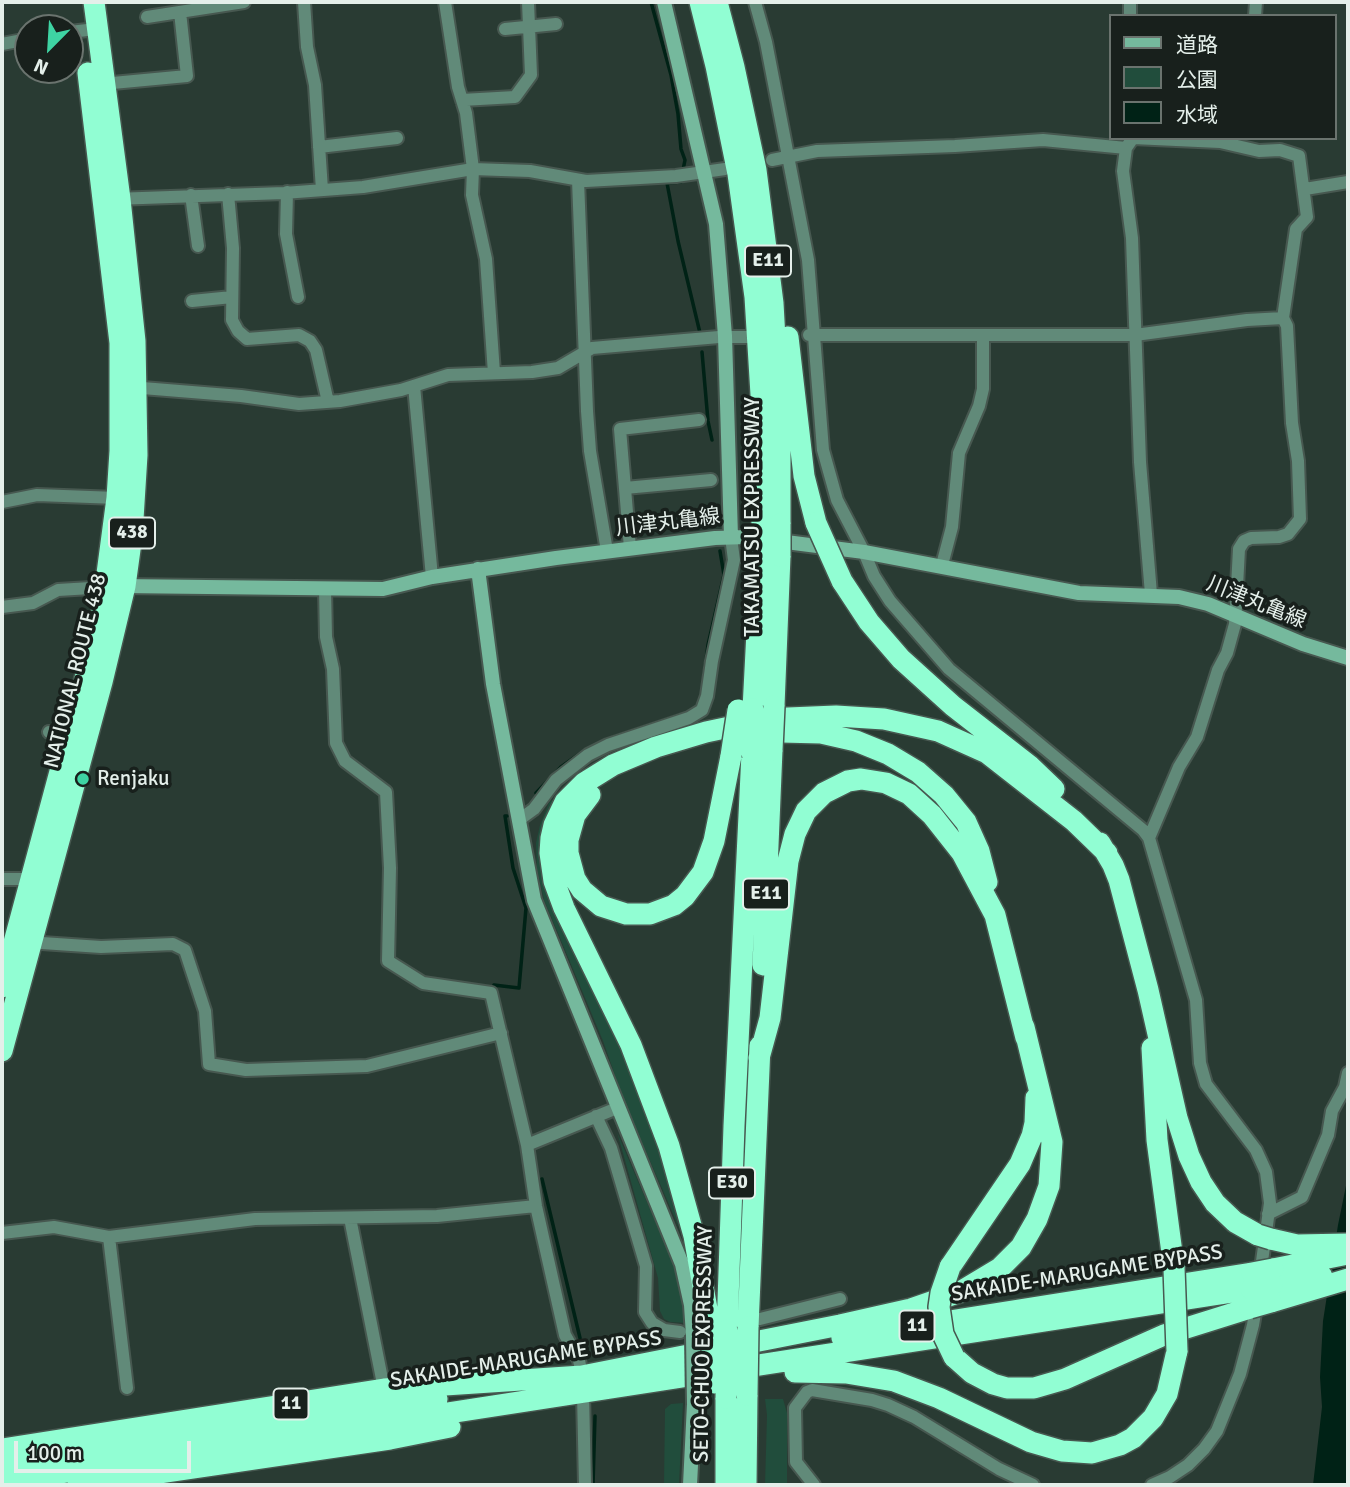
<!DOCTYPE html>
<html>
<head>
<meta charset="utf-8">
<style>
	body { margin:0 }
	#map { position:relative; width:1350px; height:1487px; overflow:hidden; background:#293b33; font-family:Signika,"Noto Sans JP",sans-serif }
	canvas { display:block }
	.frame { position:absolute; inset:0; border:4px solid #e4efea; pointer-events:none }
	.legend { position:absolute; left:1109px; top:14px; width:228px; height:126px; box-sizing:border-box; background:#18201c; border:2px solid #6a736e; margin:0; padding:9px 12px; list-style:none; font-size:21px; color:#e4efea }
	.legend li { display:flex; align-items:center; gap:14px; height:35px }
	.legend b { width:35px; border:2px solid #6a736e }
	.north { position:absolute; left:14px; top:14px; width:70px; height:70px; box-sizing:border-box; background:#18201c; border:2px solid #6a736e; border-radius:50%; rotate:204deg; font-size:19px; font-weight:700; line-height:28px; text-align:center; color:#e4efea }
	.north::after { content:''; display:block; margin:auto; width:24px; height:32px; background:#3ed4a3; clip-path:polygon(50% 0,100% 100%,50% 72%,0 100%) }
	.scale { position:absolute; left:14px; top:1441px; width:177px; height:32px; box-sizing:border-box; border:4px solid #e4efea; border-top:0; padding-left:9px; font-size:21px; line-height:24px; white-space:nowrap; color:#e4efea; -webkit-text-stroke:5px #18201c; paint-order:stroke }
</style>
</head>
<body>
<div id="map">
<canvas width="1350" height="1487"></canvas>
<div class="frame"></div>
<ul class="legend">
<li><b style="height:9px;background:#75b99d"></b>道路</li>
<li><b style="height:19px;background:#214d3c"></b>公園</li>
<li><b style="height:19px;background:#002216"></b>水域</li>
</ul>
<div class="north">N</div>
<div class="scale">100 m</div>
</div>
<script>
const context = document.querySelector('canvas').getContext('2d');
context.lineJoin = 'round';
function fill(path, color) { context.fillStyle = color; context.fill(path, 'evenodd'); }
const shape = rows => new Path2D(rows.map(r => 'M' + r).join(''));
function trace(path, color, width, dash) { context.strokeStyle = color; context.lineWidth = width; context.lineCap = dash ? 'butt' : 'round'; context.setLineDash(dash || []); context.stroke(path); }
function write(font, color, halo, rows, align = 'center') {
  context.font = font + ' Signika,"Noto Sans JP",sans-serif'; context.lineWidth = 7; context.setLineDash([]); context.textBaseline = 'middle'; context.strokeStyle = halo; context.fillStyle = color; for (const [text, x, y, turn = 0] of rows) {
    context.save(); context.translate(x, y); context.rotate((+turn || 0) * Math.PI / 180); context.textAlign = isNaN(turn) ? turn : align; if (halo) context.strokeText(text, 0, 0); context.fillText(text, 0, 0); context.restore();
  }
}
const green = shape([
	[577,777,547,846,646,1102,690,1253,624,1101,603,1041,544,900,537,869,536,843,540,825,549,803],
	[617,1132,675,1268,683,1293,686,1323,670,1322,664,1319,660,1311,658,1278],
	[765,1399,783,1399,787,1413,787,1485,765,1485,767,1415],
	[683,1403,679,1485,664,1485,665,1409,671,1404]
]);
const water = shape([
	[1348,1176,1348,1485,1313,1485,1322,1407,1320,1377,1323,1321,1338,1225]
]);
const stream = shape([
	[651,2,671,75,678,114,681,149,685,160,683,170],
	[682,178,681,182,667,183,678,241,700,333],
	[702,352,708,421,712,440],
	[704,676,708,645,724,575,720,551],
	[614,737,680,715],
	[536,793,561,767,585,750],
	[496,992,494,985,519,988,526,908,513,868,505,816,507,816],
	[542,1179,580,1338],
	[593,1485,595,1416]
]);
const street = shape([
	[304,2,307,47,315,85,322,190],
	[445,2,458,87,466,113,473,169,472,195,486,259,494,373],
	[755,2,766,42,808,260,823,450,837,500,864,552,874,576,890,601,949,669,1143,830,1149,838,1196,1000,1200,1063,1206,1084,1256,1150,1266,1172,1270,1203,1260,1276],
	[1130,2,1130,16],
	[1255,16,1256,2],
	[147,17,244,2],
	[505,29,556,24],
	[70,32,96,29],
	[2,44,28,39],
	[102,84,187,76,180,12],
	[462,100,515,97,531,75,528,2],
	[1133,138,1220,142,1259,151,1280,150,1299,156,1307,217,1296,229,1283,318,1287,326,1292,423,1298,461,1300,519,1288,534,1279,537,1251,538,1244,541,1239,549,1235,624,1227,653,1218,670,1197,737,1179,767,1149,838],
	[1133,138,1126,148,1123,171,1132,238,1140,462,1151,594],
	[319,147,397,138],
	[772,160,817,151,955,146,1043,140,1126,148],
	[578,180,587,411,590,451,607,551],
	[1305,189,1348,182],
	[287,192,286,234,298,297],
	[228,194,233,248,232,320,238,331,247,339,299,335,310,341,316,350,328,402],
	[191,195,198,246],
	[114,199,284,193,363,187,473,169,530,171,586,181,676,176,725,169],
	[192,301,232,297],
	[809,335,1135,335,1247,320,1283,318],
	[414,386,432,577],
	[130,387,241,396,299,404,340,401,401,390,448,375,532,372,558,368,592,348,719,337,749,337],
	[625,488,711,480],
	[2,502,37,495,117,498],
	[630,548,620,429,699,420],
	[942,565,952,527,959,453,979,406,983,389,983,335],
	[325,588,326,637,333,669,336,743,345,761,386,792,390,868,388,961,423,983,491,993,527,1145,536,1206,565,1335,579,1360,582,1376],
	[2,607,33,603,58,590,107,587],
	[49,732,69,736],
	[519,820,534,809,556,780,588,755,608,745,689,718,702,710,707,696,712,661,734,560,731,537],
	[2,879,37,879],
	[27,942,101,947,173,944,185,950,205,1011,209,1064,246,1070,367,1066,501,1033],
	[596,1116,611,1148,646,1266,645,1312,652,1323,664,1330,680,1332],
	[527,1145,617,1108],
	[1268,1214,1302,1197,1328,1135,1332,1111,1345,1087,1348,1073],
	[350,1218,384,1389],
	[2,1233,54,1227,109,1237,255,1219,437,1216,536,1206],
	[109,1237,127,1388],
	[760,1319,840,1299],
	[583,1393,585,1485],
	[814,1485,796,1462,795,1408,807,1392,812,1390,872,1400,888,1405,914,1417,999,1469,1033,1485],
	[1152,1485,1170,1477,1188,1465,1204,1449,1217,1431,1240,1374,1253,1325,1257,1301]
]);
const secondary = shape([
	[664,2,716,224,725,336,731,537],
	[478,569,493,684,534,900,682,1264,691,1305,693,1335],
	[119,586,383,589,432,577,556,558,715,538,747,537,864,552,1079,593,1179,597,1208,604,1303,644,1348,658],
	[690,1485,694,1404]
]);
const highway = shape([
	[700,2,716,66,738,174,755,297,763,427,762,523],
	[717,2,734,67,756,170,773,303,780,428,780,524],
	[788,337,804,476,816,523],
	[842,581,869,622,901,659,953,706,1030,766,1054,789],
	[774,706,780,556],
	[753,709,761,554],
	[781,732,821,733,856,741,888,754,918,772,944,795,966,822,979,851,987,882],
	[590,795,575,815,568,840,568,853,575,879,582,890,601,906,626,914,650,914,674,905,685,896,703,872,714,841,731,756],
	[1100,843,1113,865,1119,880,1148,990,1177,1118,1189,1156,1201,1182,1215,1203,1235,1222,1258,1235],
	[763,965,772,750],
	[2,987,101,619,117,498,120,451,120,343,88,73],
	[1152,1048,1157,1140,1174,1268],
	[2,1051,102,682,125,586,132,535,137,455,135,341,120,199,94,2],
	[759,1058,770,1018,788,861,795,834,806,811,824,793,848,781,861,779,886,783,909,794,932,815,962,853,995,915,1026,1038],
	[1271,1239,1297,1245,1348,1244],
	[950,1267,1020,1164,1032,1136,1035,1123,1036,1098],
	[1273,1269,1343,1255],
	[1272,1285,1322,1276],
	[1271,1302,1348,1279],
	[748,1327,760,1046],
	[727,1330,734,1126,752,753],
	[711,1331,694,1236,669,1146,631,1045,564,908,554,881,550,853,551,838,554,825,565,802,584,783,613,765,656,747,706,732,758,721,788,718,836,716,884,719,938,731,987,753,1074,821,1107,853],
	[842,1338,1252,1273],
	[954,1357,972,1373,993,1384,1007,1388,1034,1388,1065,1379,1164,1335,1250,1308],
	[795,1372,846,1373,894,1381,939,1398,1031,1442,1062,1451,1092,1453,1120,1445,1133,1438,1153,1418,1167,1394,1177,1351],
	[2,1449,384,1389,582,1376,840,1325,911,1309,960,1292,1000,1268,1021,1247,1037,1219,1049,1186,1052,1142,1024,1027],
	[2,1466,437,1399],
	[2,1482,1251,1289],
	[78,1485,390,1439,450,1427],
	[726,1485,726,1398],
	[746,1485,747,1395]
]);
const secondaryBridge = shape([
	[693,1335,694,1404]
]);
const highwayBridge = shape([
	[816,523,842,581],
	[761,554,762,523],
	[780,556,780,524],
	[772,750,774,706],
	[752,753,753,709],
	[731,756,738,710],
	[1258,1235,1271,1239],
	[950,1267,941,1293,939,1307,943,1334,954,1357],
	[1174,1268,1177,1351],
	[1252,1273,1273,1269],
	[1251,1289,1272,1285],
	[1250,1308,1271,1302],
	[711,1331,714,1383],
	[747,1395,748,1327],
	[726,1398,727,1330]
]);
const markers = [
	[83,779,7,"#3ed4a3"]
];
const shields = [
	[768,261,46],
	[132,533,46],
	[766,894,46],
	[732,1183,46],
	[917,1326,35],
	[291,1404,35]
];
const shieldNames = [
	["E11",768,261],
	["438",132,533],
	["E11",766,894],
	["E30",732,1183],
	["11",917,1326],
	["11",291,1404]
];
const streetNames = [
	["TAKAMATSU EXPRESSWAY",753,517,-90],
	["川津丸亀線",668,523,-7],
	["川津丸亀線",1256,603,22],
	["NATIONAL ROUTE 438",76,671,-76],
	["SAKAIDE-MARUGAME BYPASS",1087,1274,-9],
	["SETO-CHUO EXPRESSWAY",704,1344,-89],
	["SAKAIDE-MARUGAME BYPASS",526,1360,-9]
];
const poiNames = [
	["Renjaku",97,779]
];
fill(green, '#214d3c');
fill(water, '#002216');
trace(stream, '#002216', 3.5);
trace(street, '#475850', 16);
trace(secondary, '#475850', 18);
trace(highway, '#475850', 24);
trace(street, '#618a79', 12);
trace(secondary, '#75b99d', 14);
trace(highway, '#91fed3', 21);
trace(secondaryBridge, '#475850', 18, []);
trace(highwayBridge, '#475850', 24, []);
trace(secondaryBridge, '#75b99d', 14);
trace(highwayBridge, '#91fed3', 21);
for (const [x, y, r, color] of markers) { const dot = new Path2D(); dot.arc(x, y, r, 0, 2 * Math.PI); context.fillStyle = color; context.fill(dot); trace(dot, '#18201c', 2.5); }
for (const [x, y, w] of shields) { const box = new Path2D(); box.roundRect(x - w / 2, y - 15.5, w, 31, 5); context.fillStyle = '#18201c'; context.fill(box); trace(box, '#e4efea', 2); }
write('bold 19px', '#e4efea', null, shieldNames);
write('21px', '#e4efea', '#18201c', streetNames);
write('21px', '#e4efea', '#18201c', poiNames, 'left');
</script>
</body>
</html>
